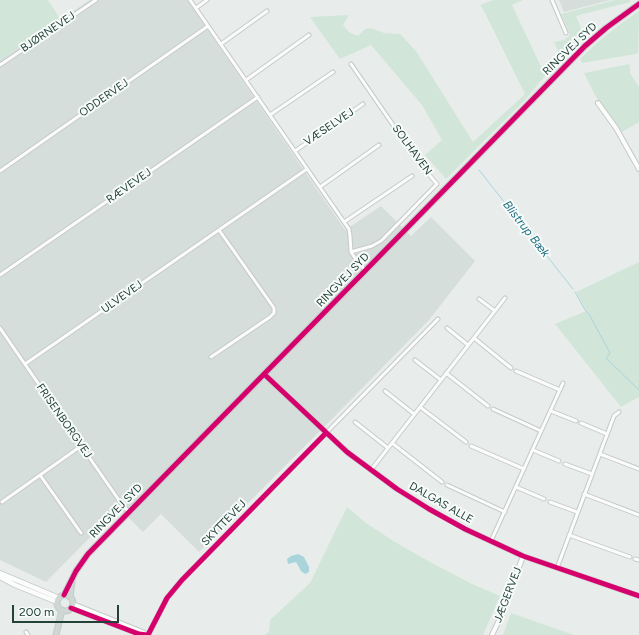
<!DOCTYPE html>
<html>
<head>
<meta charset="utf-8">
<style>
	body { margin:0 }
	#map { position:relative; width:639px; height:635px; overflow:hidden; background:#e8edeb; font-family:Figtree,sans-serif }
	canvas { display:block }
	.scale { position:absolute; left:12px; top:605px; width:107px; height:18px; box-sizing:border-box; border:2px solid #24423a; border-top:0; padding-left:5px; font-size:12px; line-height:14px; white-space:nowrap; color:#24423a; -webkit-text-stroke:3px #f7fbf9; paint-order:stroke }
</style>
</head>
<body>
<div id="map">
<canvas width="639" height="635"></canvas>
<div class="scale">200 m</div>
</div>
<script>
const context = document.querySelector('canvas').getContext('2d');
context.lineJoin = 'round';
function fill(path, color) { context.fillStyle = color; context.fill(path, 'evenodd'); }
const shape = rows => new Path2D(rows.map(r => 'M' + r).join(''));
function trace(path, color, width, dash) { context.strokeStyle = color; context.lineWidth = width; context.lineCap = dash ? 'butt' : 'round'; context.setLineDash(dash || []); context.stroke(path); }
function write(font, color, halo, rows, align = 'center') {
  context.font = font + ' Figtree,sans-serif'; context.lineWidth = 4; context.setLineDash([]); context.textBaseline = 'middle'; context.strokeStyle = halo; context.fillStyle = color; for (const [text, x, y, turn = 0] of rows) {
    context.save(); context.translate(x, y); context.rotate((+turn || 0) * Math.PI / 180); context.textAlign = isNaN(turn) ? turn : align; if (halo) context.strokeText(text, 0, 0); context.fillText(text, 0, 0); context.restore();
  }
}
const built = shape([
	[90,0,187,0,345,230,381,206,411,236,431,217,475,261,429,320,326,425,199,552,161,514,143,532,119,508,46,582,0,560,0,60],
	[559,0,610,0,564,12]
]);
const green = shape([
	[0,0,48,0,61,20,0,60],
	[493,0,523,0,512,5,543,71,560,55,554,42,564,40,570,35,561,14,615,0,630,0,630,2,576,16,585,38,544,77,524,101,446,179,425,155,442,140,422,105,371,45,340,59,310,17,349,15,343,25,349,32,358,36,365,29,371,28,384,33,400,34,416,51,473,142,525,94,484,11,480,5],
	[639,11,638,53,636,54,582,63,580,59,598,42,619,25],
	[629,64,630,67,630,73,639,87,639,122,622,132,595,95,584,73],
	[639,262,639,397,621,407,555,324,586,311,576,292],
	[347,507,366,523,395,542,430,562,472,584,500,596,483,635,265,635,269,631,270,620,310,583],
	[511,613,574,635,503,635]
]);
const water = shape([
	[298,554,304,557,309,567,309,572,305,574,301,571,296,562,288,564,287,559,291,556]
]);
const stream = shape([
	[479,170,573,289],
	[575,292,585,310,589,314,610,353,606,358,639,390]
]);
const minor = shape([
	[190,0,344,222,349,229,350,236,351,252,357,261,365,270],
	[552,0,566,33],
	[196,8,207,0],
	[221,44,267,11],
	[351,64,420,164,437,184,381,241,372,246,351,252],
	[0,65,96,0],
	[246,80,309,35],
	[270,115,333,72],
	[295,151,363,104],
	[0,171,208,26],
	[320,187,379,145],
	[344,222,412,176],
	[0,275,258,97],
	[479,299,495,311],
	[0,328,107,483,121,503,129,512],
	[447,328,468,345],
	[474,338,511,368],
	[211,357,270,317,274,313,274,308,219,230],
	[415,360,441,380],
	[25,364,307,169],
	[516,371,560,390],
	[446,373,488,406],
	[385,391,414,414],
	[420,407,466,442],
	[493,409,541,431],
	[551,411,576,421],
	[355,422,388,448],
	[581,423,607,434],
	[326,433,438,319],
	[392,443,442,482],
	[471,446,524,469],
	[533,450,559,461],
	[600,454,639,469],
	[565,464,592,474],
	[371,470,505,298],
	[40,475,81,533],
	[447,485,505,512],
	[516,487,544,499],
	[584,494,639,515],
	[2,502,81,446],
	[550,502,577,512],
	[569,535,630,557],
	[491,541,563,383],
	[635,559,639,560],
	[557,568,614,416,619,412],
	[26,632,28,635]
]);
const tertiary = shape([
	[598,103,616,128,639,169],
	[264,374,347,452,397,489,429,509,465,529,523,556,639,596],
	[73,604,140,631,148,635],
	[71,608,139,634,146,635],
	[148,635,167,598,182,580,326,433],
	[492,635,503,612,523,556]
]);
const secondary = shape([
	[0,573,59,598],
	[0,577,15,585,57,602]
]);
const primary = shape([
	[64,595,76,571,88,554,585,46,606,28,639,4],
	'57 603a8 8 0 1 1 16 0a8 8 0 1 1-16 0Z',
	[70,597,72,582],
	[56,635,62,610]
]);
const cycleway = shape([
	[264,374,347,452,397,489,429,509,465,529,523,556,639,596],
	[64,595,76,571,88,554,585,46,606,28,639,4],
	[71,608,139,634,147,635],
	[148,635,167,598,182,580,326,433]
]);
const streetNames = [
	["BJØRNEVEJ",48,32,-34],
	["RINGVEJ SYD",570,49,-44],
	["ODDERVEJ",104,98,-35],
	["VÆSELVEJ",329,127,-34],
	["SOLHAVEN",412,150,54],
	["RÆVEVEJ",129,186,-35],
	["RINGVEJ SYD",343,280,-46],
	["ULVEVEJ",122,297,-35],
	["FRISENBORGVEJ",64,421,55],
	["DALGAS ALLE",441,503,30],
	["RINGVEJ SYD",116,511,-46],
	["SKYTTEVEJ",224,523,-46],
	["JÆGERVEJ",508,595,-69]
];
const waterNames = [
	["Blistrup Bæk",526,229,52]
];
fill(built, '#d6dedb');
fill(green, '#d1e6d8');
fill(water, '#a9d4db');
trace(stream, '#a9d4db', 1);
trace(minor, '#c5cac8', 5);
trace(tertiary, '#c5cac8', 6);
trace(secondary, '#c3cbc8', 6);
trace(primary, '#c3ccc9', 7);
trace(minor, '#fcfcfc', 3);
trace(tertiary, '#fcfcfc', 4);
trace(secondary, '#fcfcfc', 4.5);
trace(primary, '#cfd7d5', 5);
trace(cycleway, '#d6006c', 5);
write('11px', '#24423a', '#f7fbf9', streetNames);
write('italic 12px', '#1c6f80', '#f7fbf9', waterNames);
</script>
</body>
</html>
